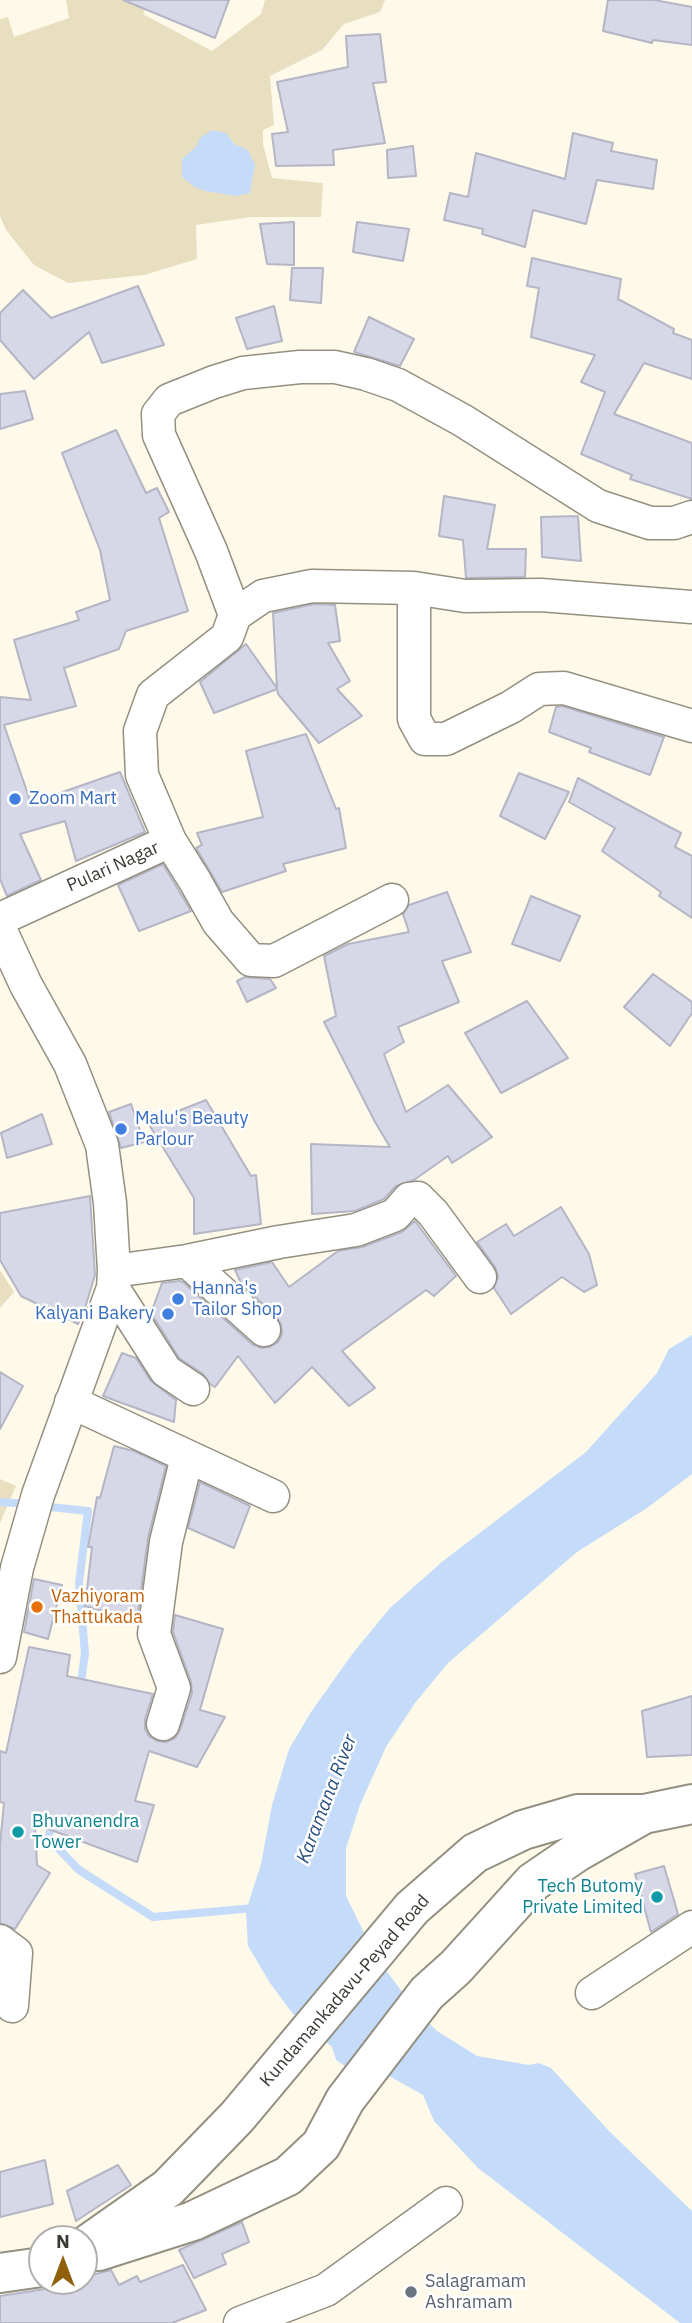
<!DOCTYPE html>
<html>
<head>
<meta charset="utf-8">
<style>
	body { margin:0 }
	#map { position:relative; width:692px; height:2323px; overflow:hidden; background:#fef9e9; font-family:"IBM Plex Sans",sans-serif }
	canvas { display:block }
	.north { position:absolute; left:28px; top:2225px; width:70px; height:70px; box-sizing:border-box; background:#fff; border:2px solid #b1b0ae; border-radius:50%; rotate:0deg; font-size:19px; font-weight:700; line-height:28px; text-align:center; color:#3c3a34 }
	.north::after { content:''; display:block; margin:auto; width:24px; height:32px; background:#8f5f0b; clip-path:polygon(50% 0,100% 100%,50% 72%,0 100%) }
</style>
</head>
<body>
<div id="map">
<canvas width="692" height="2323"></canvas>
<div class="north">N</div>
</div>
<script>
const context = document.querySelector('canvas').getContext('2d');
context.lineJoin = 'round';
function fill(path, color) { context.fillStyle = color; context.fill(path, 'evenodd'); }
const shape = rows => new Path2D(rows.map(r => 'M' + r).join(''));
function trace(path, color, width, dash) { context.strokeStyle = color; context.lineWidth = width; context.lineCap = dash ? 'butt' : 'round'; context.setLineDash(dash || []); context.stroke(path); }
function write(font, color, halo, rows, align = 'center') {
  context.font = font + ' "IBM Plex Sans",sans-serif'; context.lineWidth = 5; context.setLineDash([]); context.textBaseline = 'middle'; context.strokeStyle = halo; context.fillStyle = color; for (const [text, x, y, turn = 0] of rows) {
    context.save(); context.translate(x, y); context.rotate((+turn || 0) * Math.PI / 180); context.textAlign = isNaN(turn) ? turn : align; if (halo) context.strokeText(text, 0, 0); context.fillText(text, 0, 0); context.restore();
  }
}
const green = shape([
	[66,0,149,0,143,14,212,51,261,14,265,0,385,0,380,12,344,24,322,50,270,76,274,125,263,130,263,144,272,178,323,183,321,217,251,217,196,225,197,259,144,275,68,283,34,265,6,230,0,216,0,19,8,17,14,37,69,18],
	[0,1270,14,1292,0,1308],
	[0,1479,16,1486,0,1523]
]);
const water = shape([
	[212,130,226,133,234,144,248,150,255,165,250,193,236,196,205,191,193,186,182,177,182,159,196,147,200,138],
	[692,1335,692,1474,647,1508,577,1552,448,1663,415,1703,386,1747,360,1805,346,1848,346,1896,376,1957,415,2009,437,2031,477,2056,529,2065,539,2063,551,2068,610,2132,692,2211,692,2323,680,2323,478,2168,434,2121,423,2095,375,2068,348,2068,336,2060,332,2047,293,2014,270,1983,248,1946,246,1911,261,1864,272,1805,289,1749,311,1712,353,1653,390,1608,443,1561,586,1452,657,1373,669,1349]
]);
const stream = shape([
	[0,1502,28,1504],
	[41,1506,88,1511,79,1583,85,1654,80,1688],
	[54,1820,48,1838,79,1870,153,1917,254,1908]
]);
const building = shape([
	[123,0,229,0,215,38,123,0],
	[608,0,654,0,692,7,692,45,653,40,652,43,603,31,608,0],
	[380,34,386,82,373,83,385,143,333,150,334,165,276,166,272,134,288,132,277,82,348,67,346,36,380,34],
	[573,133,613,143,611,151,657,160,653,189,597,180,586,224,533,210,525,247,482,234,483,229,444,220,450,193,468,197,476,153,565,179,573,133],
	[413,146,416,176,388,178,387,150,413,146],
	[294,222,294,265,267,264,260,224,294,222],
	[357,222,409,229,403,261,353,252,357,222],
	[532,258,621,279,618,299,674,329,673,333,692,340,692,379,644,363,614,414,692,443,692,499,630,479,632,475,581,454,605,392,581,382,595,355,531,337,539,288,527,286,532,258],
	[292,268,323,268,321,303,290,300,292,268],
	[138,286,164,345,102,363,89,332,34,379,0,340,0,313,23,290,51,318,138,286],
	[274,306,282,341,247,349,236,318,274,306],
	[369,317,414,339,400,366,354,352,369,317],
	[25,391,33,419,0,429,0,394,25,391],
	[116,430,146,493,157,488,169,512,159,518,188,611,126,631,119,649,64,668,76,706,4,725,31,803,120,772,145,832,76,861,65,821,20,834,41,880,7,896,0,879,0,697,31,700,14,640,79,620,76,612,110,600,100,550,62,453,116,430],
	[444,496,495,505,487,549,526,549,525,577,466,578,463,540,439,536,444,496],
	[578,516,581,561,542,557,541,517,578,516],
	[314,604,335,605,340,641,328,643,350,681,337,689,362,716,319,743,278,694,277,689,214,713,200,682,246,644,277,688,273,613,314,604],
	[562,706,664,737,650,775,589,752,591,748,549,732,556,707,562,706],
	[306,734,336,809,339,808,346,848,283,864,286,871,222,892,196,848,202,845,197,833,263,817,246,751,306,734],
	[519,773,569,792,545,839,500,816,519,773],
	[578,778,681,833,675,847,692,856,692,918,659,896,661,892,602,851,615,828,569,802,578,778],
	[163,864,191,911,139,931,118,885,163,864],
	[447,892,471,952,442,961,459,1002,398,1027,404,1042,384,1054,406,1112,448,1085,492,1137,452,1163,448,1156,414,1180,396,1186,384,1199,355,1211,312,1214,311,1144,390,1147,375,1122,324,1022,336,1016,324,956,348,944,409,932,403,914,409,905,447,892],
	[531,896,580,916,560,961,512,944,531,896],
	[653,974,692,1002,692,1013,670,1046,624,1007,653,974],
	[245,977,270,979,276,988,247,1002,237,981,245,977],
	[527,1001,568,1058,501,1093,465,1033,527,1001],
	[206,1100,251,1176,256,1175,261,1224,194,1234,194,1198,148,1123,206,1100],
	[131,1104,144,1142,121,1148,109,1112,131,1104],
	[42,1114,52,1144,7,1158,1,1133,42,1114],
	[90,1196,95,1275,85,1308,78,1324,21,1296,0,1260,0,1213,90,1196],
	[561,1207,589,1254,597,1285,584,1292,562,1277,511,1314,494,1288,498,1276,495,1267,477,1242,506,1224,514,1236,561,1207],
	[415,1221,456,1276,434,1296,426,1290,342,1351,375,1388,349,1406,312,1367,275,1403,238,1356,215,1387,210,1384,203,1374,179,1358,151,1313,162,1283,179,1281,183,1282,252,1344,261,1348,270,1347,278,1342,282,1334,281,1324,276,1316,242,1285,235,1270,272,1262,289,1287,338,1251,362,1247,402,1232,415,1221],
	[122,1353,136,1358,151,1381,176,1400,174,1422,103,1396,122,1353],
	[0,1372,23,1386,0,1429,0,1372],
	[114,1446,134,1451,166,1466,148,1538,137,1621,85,1606,92,1547,88,1547,97,1497,100,1498,114,1446],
	[200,1482,250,1506,234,1548,188,1528,200,1482],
	[34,1579,62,1585,48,1639,24,1632,34,1579],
	[175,1615,223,1629,200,1710,225,1717,197,1767,149,1751,135,1801,154,1805,137,1862,35,1824,37,1865,50,1873,15,1929,0,1923,0,1845,4,1803,0,1802,0,1751,6,1753,29,1647,70,1655,67,1676,153,1694,145,1719,145,1729,149,1736,157,1741,166,1742,175,1738,180,1730,192,1693,191,1682,173,1632,175,1615],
	[692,1696,692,1755,647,1757,642,1711,692,1696],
	[664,1866,678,1914,651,1932,635,1874,664,1866],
	[45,2160,53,2204,0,2217,0,2172,45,2160],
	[118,2165,131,2185,76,2221,67,2191,118,2165],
	[242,2222,249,2242,222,2254,226,2264,194,2278,179,2250,242,2222],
	[183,2265,206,2310,172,2323,0,2323,0,2296,45,2289,67,2281,84,2281,84,2277,111,2270,119,2285,137,2276,140,2282,183,2265]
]);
const minor = shape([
	[414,588,414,719,425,739,446,739,511,707,539,689,564,688,692,726],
	[235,615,211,551,159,435,158,414,169,400,214,382,243,373,300,367,335,367,366,374,398,385,462,420,598,506,650,523,674,523,692,517],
	[235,615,263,596,312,586,414,588,465,596,541,595,692,607],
	[170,841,195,881,218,922,251,960,274,961,392,900],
	[0,919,170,841,142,775,140,731,153,695,227,637,235,615],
	[0,929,26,985,70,1064,102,1145,110,1203,114,1271,113,1288,38,1495,17,1568,0,1657],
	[187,1261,264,1330],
	[114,1271,187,1261,279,1242,356,1230,395,1215,409,1199,418,1198,433,1213,480,1277],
	[113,1288,166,1371,193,1389],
	[71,1402,273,1496],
	[163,1724,174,1688,154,1634,166,1542,187,1457],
	[0,1941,16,1953,12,2006],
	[592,1993,692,1927],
	[240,2323,326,2290,446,2203]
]);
const major = shape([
	[84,2247,168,2188,237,2117,412,1908,475,1853,523,1830,578,1814,644,1814,692,1804],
	[99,2251,193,2221,288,2176,321,2145,345,2100,427,1993,456,1967,533,1882,577,1852,642,1815],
	[0,2273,42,2267]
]);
const markers = [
	[15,799,7,"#3f7fe0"],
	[121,1129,7,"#3f7fe0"],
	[178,1299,7,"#3f7fe0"],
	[168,1314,7,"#3f7fe0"],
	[37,1607,7,"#e8710a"],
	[18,1832,7,"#0f9aa8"],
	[657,1897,7,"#0f9aa8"],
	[411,2292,7,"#6b7280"]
];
const shopNames = [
	["Zoom Mart",29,799],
	["Malu's Beauty",135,1119],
	["Parlour",135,1140],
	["Hanna's",192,1289],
	["Tailor Shop",192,1310],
	["Kalyani Bakery",154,1314,"right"]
];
const streetNames = [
	["Pulari Nagar",113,867,-24],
	["Kundamankadavu-Peyad Road",345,1991,-49]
];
const foodNames = [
	["Vazhiyoram",51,1597],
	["Thattukada",51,1618]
];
const cultureNames = [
	["Bhuvanendra",32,1822],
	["Tower",32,1843],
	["Tech Butomy",643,1887,"right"],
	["Private Limited",643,1908,"right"]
];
const worshipNames = [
	["Salagramam",425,2282],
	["Ashramam",425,2303]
];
const waterNames = [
	["Karamana River",327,1799,-69]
];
fill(green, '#e8dfc0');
fill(water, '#c4dcfa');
trace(stream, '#c4dcfa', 8);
fill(building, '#d6d7e7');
trace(building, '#b4b5c5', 2);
trace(minor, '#949081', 35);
trace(major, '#949081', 42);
trace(minor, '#fff', 32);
trace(major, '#fff', 38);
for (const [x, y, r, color] of markers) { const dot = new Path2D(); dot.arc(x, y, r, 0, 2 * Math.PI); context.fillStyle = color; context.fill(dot); trace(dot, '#fff', 2.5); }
write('18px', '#366cbe', '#fff', shopNames, 'left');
write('18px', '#3c3a34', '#fff', streetNames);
write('18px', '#c56008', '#fff', foodNames, 'left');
write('18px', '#0d838f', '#fff', cultureNames, 'left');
write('18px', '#5b616d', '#fff', worshipNames, 'left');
write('italic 19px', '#284e7e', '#fff', waterNames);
</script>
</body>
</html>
